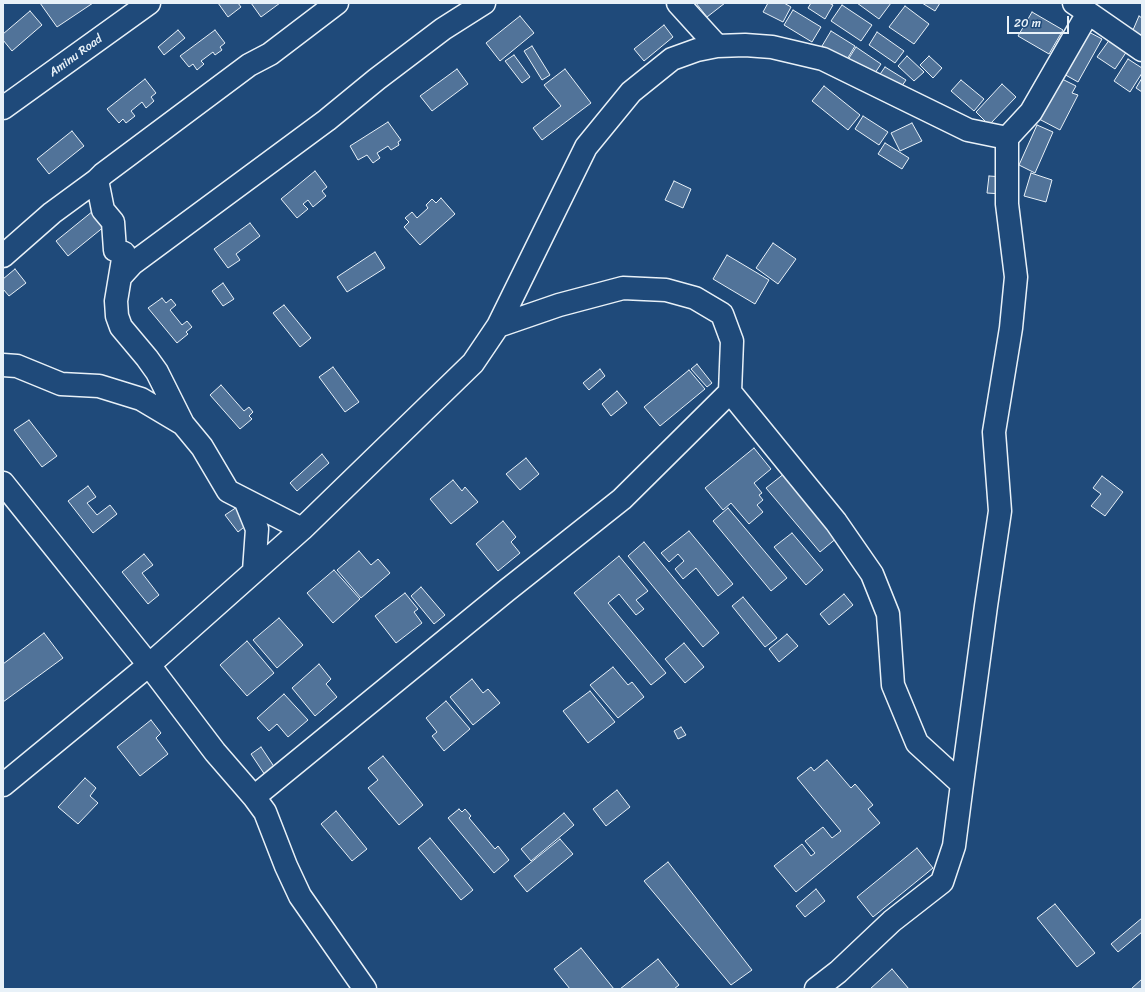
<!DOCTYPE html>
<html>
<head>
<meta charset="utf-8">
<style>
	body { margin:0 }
	#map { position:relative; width:1145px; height:992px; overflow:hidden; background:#1f4a7a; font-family:Sriracha,sans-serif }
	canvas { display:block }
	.frame { position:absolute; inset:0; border:4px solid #e8f1f8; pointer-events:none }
	.scale { position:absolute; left:1007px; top:16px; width:62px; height:18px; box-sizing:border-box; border:2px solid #e8f1f8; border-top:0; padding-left:5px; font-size:12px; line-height:14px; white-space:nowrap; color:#e8f1f8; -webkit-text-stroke:3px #1f4a7a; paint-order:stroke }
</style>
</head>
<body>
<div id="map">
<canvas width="1145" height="992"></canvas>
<div class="frame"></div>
<div class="scale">20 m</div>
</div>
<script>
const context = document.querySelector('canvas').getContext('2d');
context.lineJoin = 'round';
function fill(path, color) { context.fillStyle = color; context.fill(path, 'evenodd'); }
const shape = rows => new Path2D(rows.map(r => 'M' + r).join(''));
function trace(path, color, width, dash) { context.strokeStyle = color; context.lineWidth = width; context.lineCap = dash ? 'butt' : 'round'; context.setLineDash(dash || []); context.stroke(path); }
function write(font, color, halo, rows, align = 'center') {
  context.font = font + ' Sriracha,sans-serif'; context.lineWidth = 3; context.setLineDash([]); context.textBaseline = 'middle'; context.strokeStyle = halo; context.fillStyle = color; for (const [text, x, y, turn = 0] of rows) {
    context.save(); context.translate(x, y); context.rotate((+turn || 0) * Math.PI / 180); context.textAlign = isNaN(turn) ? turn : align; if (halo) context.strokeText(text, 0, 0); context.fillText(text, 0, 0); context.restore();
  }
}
const building = shape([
	[40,3,93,3,57,27,40,3],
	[218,3,238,3,241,7,228,17,218,3],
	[251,3,280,3,261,17,251,3],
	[696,3,725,3,707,17,696,3],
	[768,3,784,3,791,7,783,22,763,12,768,3],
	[811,3,829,3,833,5,825,19,808,8,811,3],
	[857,3,891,3,879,19,857,3],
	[922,3,940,3,935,11,922,3],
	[842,5,872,25,861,41,831,21,842,5],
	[905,6,929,24,914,44,889,27,905,6],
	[793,10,821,27,812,42,784,25,793,10],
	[30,11,42,25,12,51,3,40,3,34,30,11],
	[1032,12,1063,30,1049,54,1018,36,1032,12],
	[520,16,534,33,500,61,486,43,520,16],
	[1139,16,1142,18,1142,42,1130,37,1139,16],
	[664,25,673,37,644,61,634,49,664,25],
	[178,30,185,38,164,55,158,47,178,30],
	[215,30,225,43,220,47,222,50,215,55,213,52,201,61,204,64,197,70,193,64,189,67,180,56,215,30],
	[831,31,855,46,846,61,822,46,831,31],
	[1087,31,1102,39,1078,82,1062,73,1087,31],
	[877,32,904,51,895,63,869,45,877,32],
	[1110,39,1127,51,1115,69,1097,57,1110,39],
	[532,46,550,75,542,80,524,51,532,46],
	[856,47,881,64,871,79,846,63,856,47],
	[514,55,530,77,522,83,505,61,514,55],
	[907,56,924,72,914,81,898,66,907,56],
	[929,56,942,68,933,78,920,65,929,56],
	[1128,59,1142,68,1142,73,1130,92,1114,81,1128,59],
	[885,67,906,80,897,93,876,80,885,67],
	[457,69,468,84,432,111,420,96,457,69],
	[565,69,591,103,542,140,533,128,561,106,544,85,565,69],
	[1060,78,1076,86,1072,93,1078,95,1060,130,1039,119,1060,78],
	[1142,78,1142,92,1136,88,1142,78],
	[145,79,156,93,151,97,154,101,146,108,142,102,131,111,135,116,126,123,123,119,119,123,107,109,145,79],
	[961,80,984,99,974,111,951,91,961,80],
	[1002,84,1016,97,989,125,976,112,1002,84],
	[824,86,860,115,848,130,812,101,824,86],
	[863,116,888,132,879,145,855,129,863,116],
	[388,122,401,140,398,142,399,145,391,150,388,146,377,153,380,158,373,163,367,155,358,160,350,146,388,122],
	[912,123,922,141,900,151,891,133,912,123],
	[1037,125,1053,132,1035,173,1019,165,1037,125],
	[72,131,84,146,49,174,37,159,72,131],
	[885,143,909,158,902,169,878,154,885,143],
	[315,171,327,187,322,191,326,196,313,207,308,200,303,204,308,209,297,218,281,199,315,171],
	[1031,173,1052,180,1046,202,1024,196,1031,173],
	[989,176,1004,177,1003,194,987,193,989,176],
	[674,181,691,189,683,208,665,200,674,181],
	[441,198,455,214,420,245,404,227,409,222,405,218,412,212,417,218,428,208,426,205,432,199,436,203,441,198],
	[93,211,105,226,68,256,56,241,93,211],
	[250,223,260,236,236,254,240,260,228,268,214,249,250,223],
	[773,243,796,259,778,284,756,268,773,243],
	[375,252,385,268,347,292,337,277,375,252],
	[727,255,769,280,755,304,713,279,727,255],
	[15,269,26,283,9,296,3,289,3,279,15,269],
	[223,283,234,299,223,306,212,291,223,283],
	[162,298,166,303,171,299,176,305,170,310,182,325,187,321,192,327,186,332,188,334,177,343,148,308,162,298],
	[284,305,311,338,300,347,273,313,284,305],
	[697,364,712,383,707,387,691,369,697,364],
	[333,367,359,402,345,412,319,377,333,367],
	[600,369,605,376,589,390,583,383,600,369],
	[689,370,705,389,660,426,644,407,689,370],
	[221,385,244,411,249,407,253,412,249,416,252,419,240,429,210,395,221,385],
	[617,391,627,403,611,416,602,404,617,391],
	[29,420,57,456,42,467,14,430,29,420],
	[754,448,771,469,754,483,762,493,759,495,763,500,757,505,763,512,749,524,731,503,723,510,705,488,754,448],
	[322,454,329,463,297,491,290,483,322,454],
	[526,458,539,474,520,490,506,474,526,458],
	[785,473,838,537,820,552,766,488,785,473],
	[1102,476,1123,492,1105,516,1091,506,1101,494,1093,488,1102,476],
	[453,480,462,491,465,487,478,502,451,524,430,499,453,480],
	[88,486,96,497,87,503,97,515,110,505,117,514,93,533,68,501,88,486],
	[237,507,249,523,238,532,225,515,237,507],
	[728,508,787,578,771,591,713,521,728,508],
	[503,521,516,537,511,542,520,553,498,571,476,544,503,521],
	[689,531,733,584,718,596,696,568,683,579,675,569,684,561,678,554,669,562,661,553,689,531],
	[792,533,823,570,806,585,774,547,792,533],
	[644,542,719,633,703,647,628,556,644,542],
	[359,551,371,565,378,559,390,573,361,598,337,570,359,551],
	[144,554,153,565,142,573,159,595,148,604,122,572,144,554],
	[619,556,648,591,636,600,644,609,636,615,619,594,608,603,666,673,651,685,574,593,619,556],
	[334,570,360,599,333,623,307,593,334,570],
	[421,587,445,615,434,624,411,596,421,587],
	[405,593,418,609,414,612,422,623,396,643,375,616,405,593],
	[844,594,853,605,829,625,820,614,844,594],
	[743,597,777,638,765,647,732,606,743,597],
	[279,618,303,645,277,668,253,640,279,618],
	[44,633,63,658,3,702,3,664,44,633],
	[787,634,798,646,779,662,769,649,787,634],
	[247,641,274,673,247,696,220,665,247,641],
	[684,643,704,667,685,683,665,659,684,643],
	[319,664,331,679,326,684,337,697,315,716,292,688,319,664],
	[613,667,628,685,632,682,644,697,618,718,590,685,613,667],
	[472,679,483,693,488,689,500,703,473,725,450,697,472,679],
	[590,691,615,722,588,743,563,711,590,691],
	[284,694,308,720,288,737,277,724,269,731,257,718,284,694],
	[446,701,470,729,444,751,432,736,437,732,426,718,446,701],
	[151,720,161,733,156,738,168,754,140,776,117,747,151,720],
	[681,727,686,735,678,739,674,731,681,727],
	[261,747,275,768,265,775,251,754,261,747],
	[383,756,423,805,399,825,368,788,378,780,368,768,383,756],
	[827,760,851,788,855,784,873,805,868,809,880,823,796,892,774,866,802,844,811,856,815,853,805,841,823,827,832,838,841,831,797,778,811,767,814,771,827,760],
	[85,778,96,788,90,796,98,803,78,824,58,807,85,778],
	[617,790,630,807,606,826,593,809,617,790],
	[459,809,462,812,465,809,471,816,469,818,495,849,498,846,509,860,494,873,448,818,459,809],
	[336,811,367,849,352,861,321,824,336,811],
	[564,813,574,825,531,861,521,849,564,813],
	[430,838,473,890,461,900,418,848,430,838],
	[560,839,573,854,527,892,514,876,560,839],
	[917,848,933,868,873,917,857,897,917,848],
	[668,862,752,970,731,985,644,881,668,862],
	[816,889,825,901,805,917,796,906,816,889],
	[1055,904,1095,953,1077,967,1037,918,1055,904],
	[1142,918,1142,932,1118,952,1111,944,1142,918],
	[581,948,614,989,570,989,554,969,581,948],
	[658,959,679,985,674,989,620,989,658,959],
	[892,969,909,989,870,989,892,969],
	[1142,979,1142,989,1131,989,1142,979]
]);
const street = shape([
	[678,3,717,46],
	[1074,3,1142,50],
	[97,180,103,210,113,222,115,250,124,253,116,301,117,316,121,327,147,358,157,372,183,424],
	[3,256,52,213,97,180,103,174,249,65,270,54,337,3],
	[121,276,132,264,327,120,377,79,443,29,484,3],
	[3,365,17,366,61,384,99,386,141,399,183,424,202,447,228,491,302,529],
	[730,392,836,522,872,574,888,614,893,685,917,743,962,784,954,846,942,882,892,921,838,972,816,989],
	[3,483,149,665,215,752,254,797,265,812,286,866,300,896,365,989],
	[246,502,257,529,254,571],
	[962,784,986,606,1000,511,994,432,1011,328,1016,277,1007,204,1007,138],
	[3,785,149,665,302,529,473,363,498,326,586,147,631,92,672,59,697,50,717,46,745,45,772,47,823,59,968,130,1007,138,1031,112,1088,13],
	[254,797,506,591,622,499,730,392,732,341,722,314,695,298,666,290,623,288,559,305,498,326]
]);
const secondary = shape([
	[3,108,149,3]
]);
const streetNames = [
	["Aminu Road",76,56,-36]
];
fill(building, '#517399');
trace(building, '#e8f1f8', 1);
trace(street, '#e8f1f8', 25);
trace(secondary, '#e8f1f8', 25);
trace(street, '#1f4a7a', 22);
trace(secondary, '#1f4a7a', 22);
write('12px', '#e8f1f8', '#1f4a7a', streetNames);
</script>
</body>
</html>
